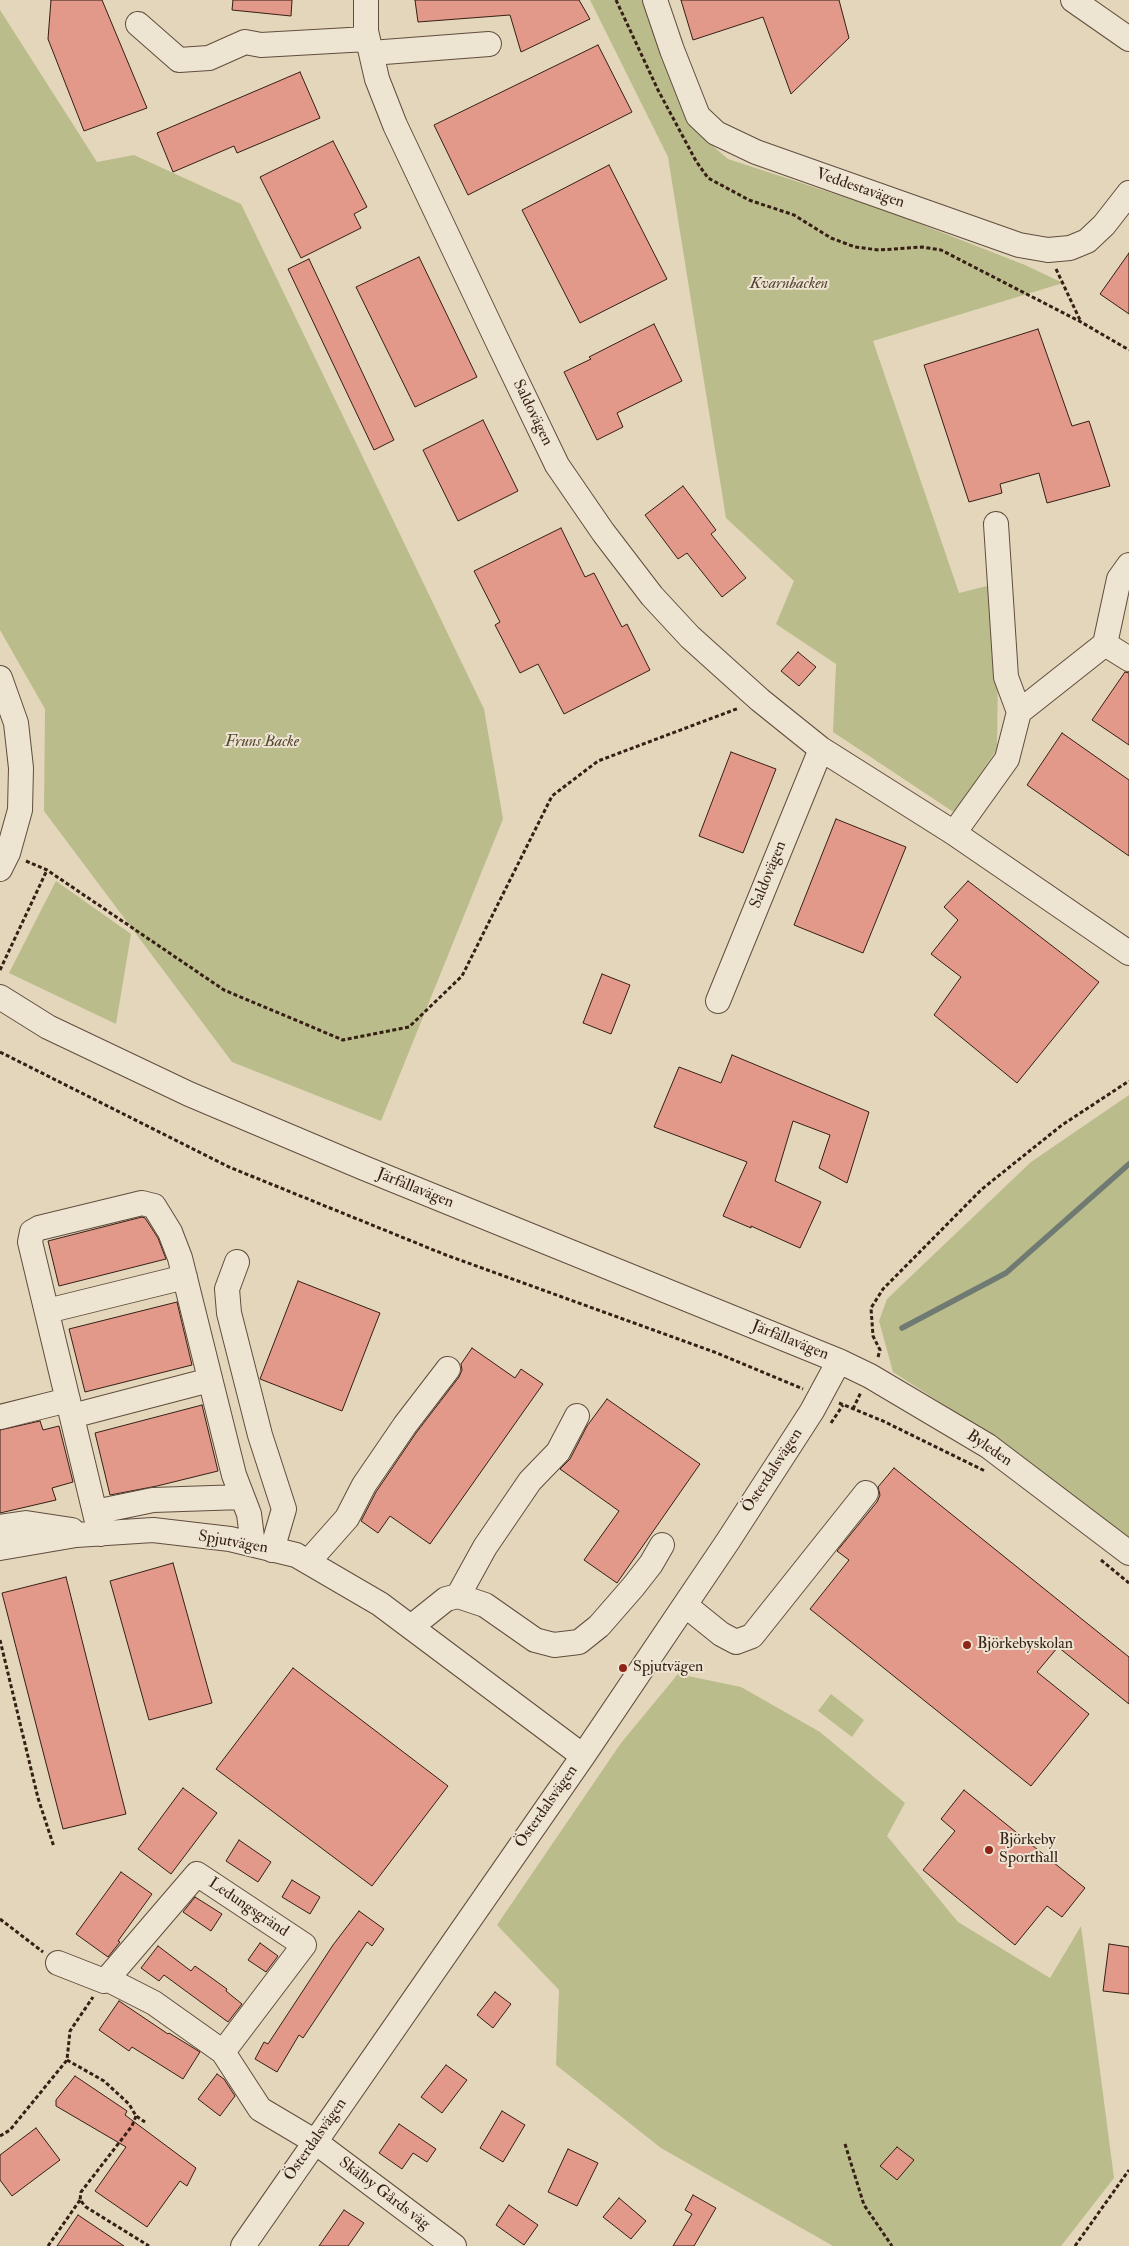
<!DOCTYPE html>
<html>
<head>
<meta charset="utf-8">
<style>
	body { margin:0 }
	canvas { display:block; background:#e3d6ba }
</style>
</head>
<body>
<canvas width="1129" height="2246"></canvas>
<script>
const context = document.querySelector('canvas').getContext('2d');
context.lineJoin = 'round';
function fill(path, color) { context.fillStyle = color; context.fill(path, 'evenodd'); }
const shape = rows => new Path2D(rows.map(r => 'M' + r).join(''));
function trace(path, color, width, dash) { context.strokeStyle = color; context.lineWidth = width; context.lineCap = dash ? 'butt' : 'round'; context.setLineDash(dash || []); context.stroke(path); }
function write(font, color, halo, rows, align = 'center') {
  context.font = font + ' "IM FELL Double Pica",serif'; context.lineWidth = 4; context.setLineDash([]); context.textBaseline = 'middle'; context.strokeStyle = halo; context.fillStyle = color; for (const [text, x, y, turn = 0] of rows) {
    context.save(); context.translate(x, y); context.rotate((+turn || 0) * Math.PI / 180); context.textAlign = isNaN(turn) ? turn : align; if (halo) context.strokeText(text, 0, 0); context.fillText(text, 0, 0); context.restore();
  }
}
const green = shape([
	[590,0,645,0,705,139,728,159,887,211,1025,265,1063,283,873,341,959,593,999,583,997,749,955,813,833,732,836,664,776,624,794,581,726,518,668,157],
	[0,10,97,162,134,155,241,204,484,709,503,819,381,1121,232,1062,44,811,45,709,0,630],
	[56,881,131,934,116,1024,9,973],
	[1129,1095,1129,1542,1011,1448,893,1372,879,1321,887,1299,1031,1162],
	[678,1674,741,1687,820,1732,905,1803,887,1836,958,1922,1050,1978,1081,1926,1114,2178,1061,2246,833,2246,661,2148,556,2065,559,1990,497,1925,621,1743],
	[831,1694,864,1720,852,1737,818,1711]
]);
const stream = shape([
	[902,1328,1006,1273,1129,1164]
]);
const building = shape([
	[51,0,102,0,147,108,84,131,48,39,51,0],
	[233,0,292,0,291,16,232,10,233,0],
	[415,0,579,0,590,19,521,52,510,15,418,22,415,0],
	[681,0,839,0,849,38,791,94,763,17,693,40,681,0],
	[598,45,632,112,468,195,434,125,598,45],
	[300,72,320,118,237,153,234,146,173,172,157,133,300,72],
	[333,141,367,207,354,214,361,228,301,258,260,177,333,141],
	[609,165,667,279,580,323,522,210,609,165],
	[1129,253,1129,314,1100,294,1129,253],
	[419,257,477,377,415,407,356,287,419,257],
	[309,259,394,440,374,450,288,269,309,259],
	[654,324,682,381,617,413,623,427,597,440,564,372,591,359,589,357,654,324],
	[1038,329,1072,426,1089,421,1110,486,1047,503,1039,473,1000,484,1002,493,969,502,924,365,1038,329],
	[483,420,518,491,458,521,423,450,483,420],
	[683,486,716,530,711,534,746,578,722,597,687,553,678,559,645,515,683,486],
	[561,528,585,577,594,573,622,627,627,624,650,670,564,714,538,664,520,673,495,625,500,622,474,571,561,528],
	[798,652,816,667,799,686,781,671,798,652],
	[1125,672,1129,673,1129,745,1092,720,1125,672],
	[1062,733,1129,780,1129,856,1027,785,1062,733],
	[731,752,776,769,743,853,699,836,731,752],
	[836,819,906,847,863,953,794,925,836,819],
	[968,881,1099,982,1017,1083,934,1015,961,977,931,954,958,920,944,907,968,881],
	[602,974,630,985,611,1034,583,1023,602,974],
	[732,1055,869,1112,847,1183,819,1168,830,1135,793,1121,775,1181,821,1202,800,1248,751,1226,751,1228,723,1216,747,1162,654,1127,679,1067,721,1083,732,1055],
	[142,1217,145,1218,158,1238,166,1259,59,1286,48,1241,142,1217],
	[298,1281,380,1313,342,1411,260,1379,298,1281],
	[177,1302,192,1365,85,1392,69,1329,177,1302],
	[472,1348,515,1378,521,1369,543,1384,430,1544,390,1516,378,1533,361,1521,376,1492,416,1433,459,1377,462,1370,461,1364,472,1348],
	[607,1399,700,1464,617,1583,584,1560,619,1511,560,1469,570,1459,587,1426,607,1399],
	[202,1405,218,1471,157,1486,110,1495,95,1433,202,1405],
	[40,1421,43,1430,59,1426,73,1482,52,1488,56,1500,0,1513,0,1430,40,1421],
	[894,1468,1129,1657,1129,1704,1058,1647,1037,1672,1089,1714,1031,1786,810,1609,849,1560,837,1551,877,1502,880,1495,878,1487,894,1468],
	[173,1563,212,1703,149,1720,110,1581,173,1563],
	[66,1577,126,1814,63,1829,2,1593,66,1577],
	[293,1668,448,1786,372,1886,216,1769,293,1668],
	[183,1788,217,1813,171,1874,138,1849,183,1788],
	[964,1790,1085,1888,1062,1917,1047,1906,1015,1945,923,1870,955,1831,941,1819,964,1790],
	[239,1840,271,1862,258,1882,226,1861,239,1840],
	[121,1872,152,1894,118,1941,120,1942,108,1957,76,1934,121,1872],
	[292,1880,320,1897,310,1914,282,1897,292,1880],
	[195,1897,222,1914,211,1931,183,1912,195,1897],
	[359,1911,384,1929,372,1946,367,1942,303,2038,299,2035,277,2072,255,2059,264,2042,268,2044,333,1945,359,1911],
	[260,1943,278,1956,266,1972,248,1960,260,1943],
	[1109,1944,1129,1947,1129,1994,1103,1991,1109,1944],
	[158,1946,191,1971,195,1966,227,1989,226,1991,242,2004,228,2022,164,1975,159,1981,141,1968,158,1946],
	[495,1992,511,2004,493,2028,477,2015,495,1992],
	[119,2001,168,2034,169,2033,200,2052,183,2079,132,2047,129,2051,99,2030,119,2001],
	[446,2065,467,2080,442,2113,421,2097,446,2065],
	[217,2074,224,2079,235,2096,220,2116,198,2099,217,2074],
	[75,2076,127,2111,125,2115,196,2168,187,2186,180,2181,147,2227,95,2191,126,2147,56,2106,56,2100,75,2076],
	[502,2111,525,2125,503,2162,480,2148,502,2111],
	[399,2124,436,2149,427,2162,413,2153,402,2169,379,2153,399,2124],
	[36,2128,60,2160,12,2196,0,2180,0,2155,36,2128],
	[897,2147,914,2160,897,2180,880,2166,897,2147],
	[568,2149,598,2163,577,2206,548,2192,568,2149],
	[693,2195,716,2208,694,2246,673,2246,692,2214,685,2210,693,2195],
	[619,2198,646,2221,631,2239,603,2217,619,2198],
	[509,2205,538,2225,524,2245,496,2225,509,2205],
	[344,2210,364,2223,348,2246,319,2246,344,2210],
	[78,2215,124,2246,57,2246,78,2215]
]);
const path = shape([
	[616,0,658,90,696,161,708,178,749,200,794,215,831,238,855,247,879,250,922,247,941,250,1081,322,1129,350],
	[1056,269,1081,322],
	[26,861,47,870,224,990,343,1040,409,1027,462,976,552,796,598,761,739,708],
	[0,970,47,870],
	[0,1052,229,1167,446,1255,717,1353,803,1389],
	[878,1357,880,1350,873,1336,871,1308,883,1289,982,1189,1062,1125,1129,1081],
	[839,1403,883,1421,985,1471],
	[853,1409,861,1392],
	[831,1423,843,1405],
	[1101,1560,1129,1583],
	[0,1640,38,1798,54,1847],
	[0,1919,43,1952],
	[67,2060,104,2081,129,2104,136,2116,145,2122],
	[136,2116,132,2126,81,2192,80,2200,86,2207,149,2246],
	[0,2136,10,2130,67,2060,70,2031,93,1997],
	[845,2144,864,2205,892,2246],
	[48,2246,80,2200],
	[1075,2246,1129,2170]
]);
const minor = shape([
	[366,0,366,31,377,79,395,125,495,336,557,465,603,532,652,596,690,637,760,700,821,749,954,833,1129,953],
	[655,0,672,50,698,116,716,133,756,152,1019,245,1048,250,1070,248,1087,241,1104,225,1129,193],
	[1073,0,1129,39],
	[138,24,179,60,209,58,245,42,261,45,367,39],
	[371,53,489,44],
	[996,524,1006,677,1019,712],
	[1105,644,1119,579,1129,565],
	[0,678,16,723,21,768,20,810,8,853,0,869],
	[1019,712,1105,644,1129,659],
	[954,833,1007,759,1019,712],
	[0,997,48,1027,189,1094,364,1168,839,1361,870,1376,988,1446,1129,1553],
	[718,1001,821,749],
	[237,1262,227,1289,229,1313,260,1435,284,1509,272,1550],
	[47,1311,185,1277],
	[72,1416,210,1380],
	[0,1417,68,1400],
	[95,1512,153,1500,242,1497],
	[0,1527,26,1523,72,1530],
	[100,1534,30,1242,32,1232,39,1228,142,1203,154,1206,170,1232,180,1258,234,1475,249,1514,253,1545],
	[0,1548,76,1535,153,1530,230,1539,296,1555,380,1604,583,1756],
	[308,1562,347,1518,364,1485,405,1425,448,1369],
	[458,1596,485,1547,530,1481,558,1452,577,1416],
	[685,1605,721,1634,736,1642,752,1636,866,1493],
	[411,1627,446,1599,458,1596,485,1605,535,1640,554,1645,579,1642,599,1626,633,1587,651,1564,662,1545],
	[58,1963,104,1981,107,1979,154,2003,223,2052,260,2109,314,2141,454,2246],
	[107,1979,197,1874,304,1945,223,2052],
	[243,2246,583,1756,728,1541,812,1411,839,1361]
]);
const markers = [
	[967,1645,5,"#8f2418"],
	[623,1668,5,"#8f2418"],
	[989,1850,5,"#8f2418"]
];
const streetNames = [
	["Veddestavägen",860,189,19],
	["Saldovägen",532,413,64],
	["Saldovägen",769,875,-68],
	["Järfällavägen",415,1189,22],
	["Järfällavägen",790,1341,22],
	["Byleden",989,1449,34],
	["Österdalsvägen",773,1471,-57],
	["Spjutvägen",233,1543,10],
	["Österdalsvägen",547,1807,-55],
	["Ledungsgränd",248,1908,34],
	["Österdalsvägen",316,2140,-55],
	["Skälby Gårds väg",384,2194,37]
];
const parkNames = [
	["Kvarnbacken",789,285],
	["Fruns Backe",262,743]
];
const poiNames = [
	["Björkebyskolan",977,1645],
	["Spjutvägen",633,1668],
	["Björkeby",999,1841],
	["Sporthall",999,1859]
];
fill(green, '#bbbc8b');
trace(stream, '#6f7b72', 5.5);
fill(building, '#e2998a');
trace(building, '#361f15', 1);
trace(minor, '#614d3e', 26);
trace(path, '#361f15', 3, [4, 2.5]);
trace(minor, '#ede4d2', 24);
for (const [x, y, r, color] of markers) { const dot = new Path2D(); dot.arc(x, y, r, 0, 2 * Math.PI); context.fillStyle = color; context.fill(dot); trace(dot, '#ede4d2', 2); }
write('16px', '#361f15', '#ede4d2', streetNames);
write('italic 16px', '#574632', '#ede4d2', parkNames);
write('16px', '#361f15', '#ede4d2', poiNames, 'left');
</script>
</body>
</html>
